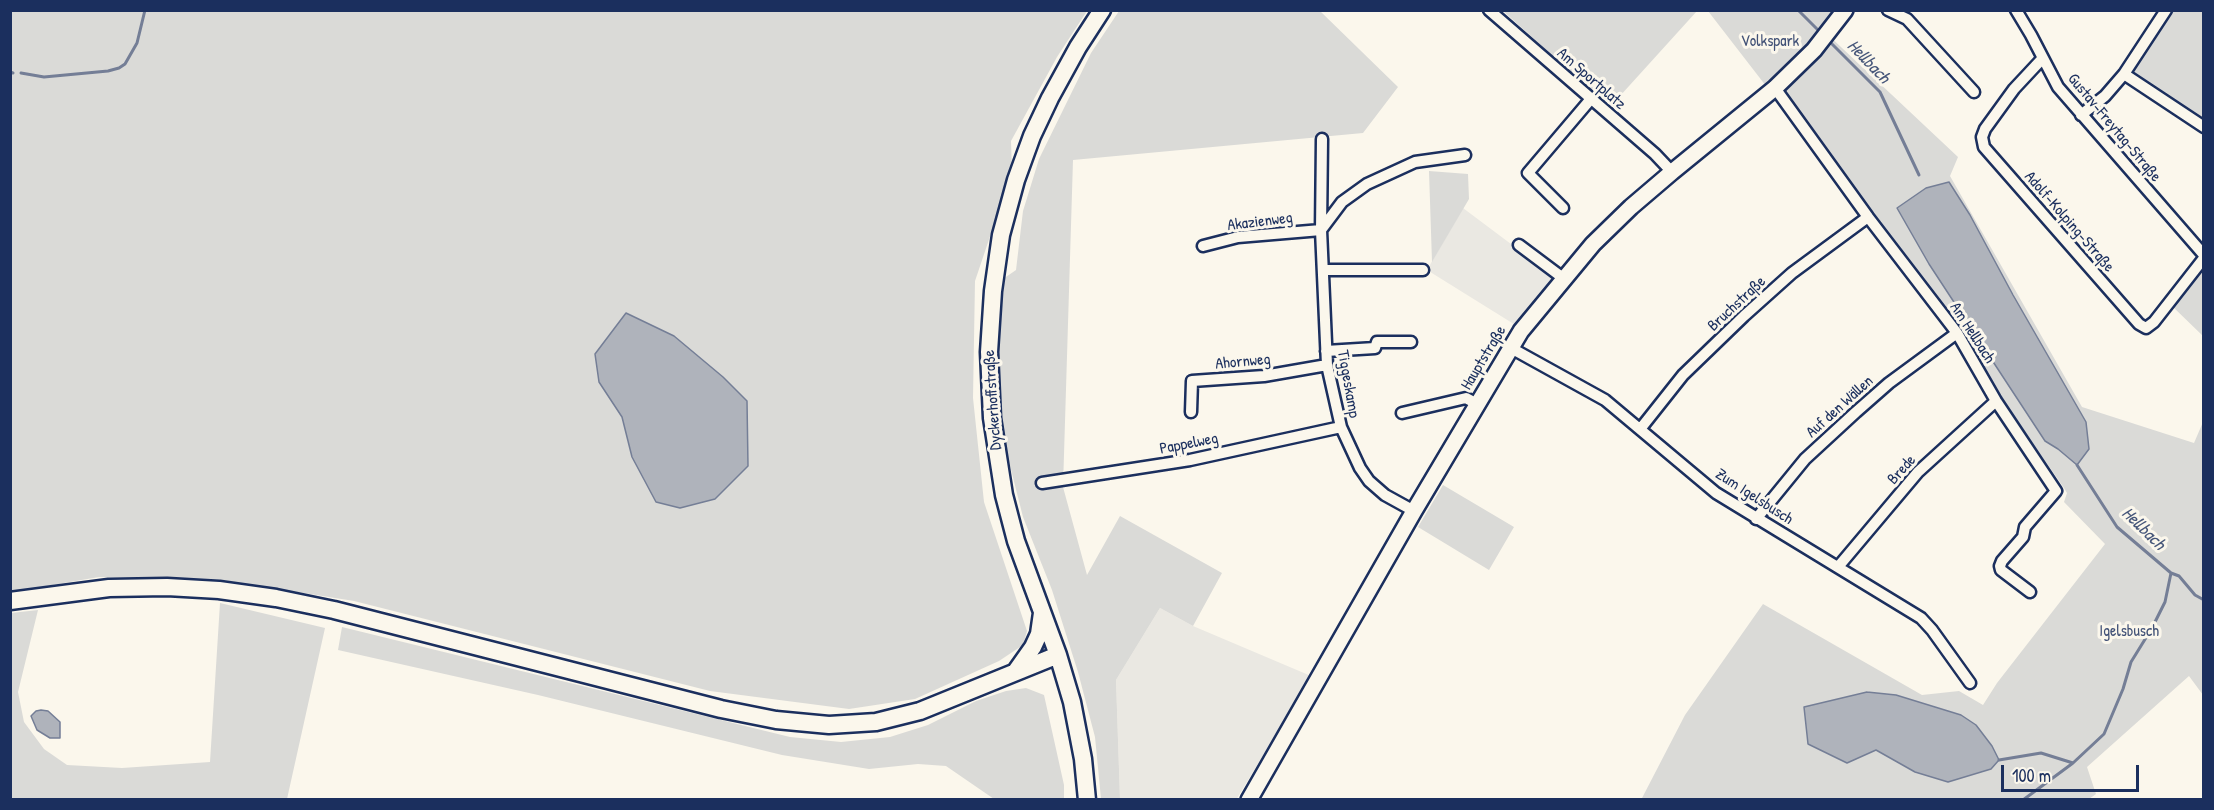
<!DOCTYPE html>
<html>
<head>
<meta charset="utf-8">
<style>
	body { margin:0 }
	#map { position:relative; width:2214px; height:810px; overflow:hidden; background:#fbf7ec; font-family:"Patrick Hand",sans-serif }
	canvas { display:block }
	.frame { position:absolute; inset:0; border:12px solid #1b2f5e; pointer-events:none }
	.scale { position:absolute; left:2001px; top:765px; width:138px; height:27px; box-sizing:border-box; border:3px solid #1b2f5e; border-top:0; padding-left:8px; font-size:18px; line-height:21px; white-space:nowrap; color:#1b2f5e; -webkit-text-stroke:4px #fbf7ec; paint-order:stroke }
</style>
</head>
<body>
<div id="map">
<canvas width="2214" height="810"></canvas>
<div class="frame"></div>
<div class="scale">100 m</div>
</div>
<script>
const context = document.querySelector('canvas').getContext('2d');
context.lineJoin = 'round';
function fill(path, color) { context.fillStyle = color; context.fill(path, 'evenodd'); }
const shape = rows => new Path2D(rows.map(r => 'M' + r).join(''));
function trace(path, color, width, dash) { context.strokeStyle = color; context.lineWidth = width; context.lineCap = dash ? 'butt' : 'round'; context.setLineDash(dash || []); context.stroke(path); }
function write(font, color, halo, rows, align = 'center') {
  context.font = font + ' "Patrick Hand",sans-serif'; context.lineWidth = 6; context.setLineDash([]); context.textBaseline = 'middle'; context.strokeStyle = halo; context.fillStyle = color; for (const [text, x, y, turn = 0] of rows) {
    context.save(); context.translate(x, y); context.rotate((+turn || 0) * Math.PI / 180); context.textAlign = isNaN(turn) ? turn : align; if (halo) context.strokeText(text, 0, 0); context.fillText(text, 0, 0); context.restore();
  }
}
const built = shape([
	[1463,208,1555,277,1517,326,1427,270],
	[1160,608,1193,626,1311,676,1236,800,1120,799,1116,680]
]);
const green = shape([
	[10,11,1087,11,1057,57,1011,141,1012,171,975,281,973,398,984,502,1027,631,1023,645,999,661,915,699,849,709,710,691,354,601,222,580,99,577,11,592],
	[674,336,723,377,747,401,632,457,622,417],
	[1119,11,1320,11,1398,87,1363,133,1073,160,1063,487,1087,575,1120,516,1222,573,1193,626,1160,608,1116,680,1120,799,1101,799,1095,737,1078,672,1052,590,1023,517,999,422,999,318,1003,279,1016,270,1023,211,1039,159,1091,53],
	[1503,11,1697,11,1610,107],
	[1708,11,1834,11,1825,32,1958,157,1950,176,2082,407,2194,443,2203,422,2203,695,2189,676,2087,767,2096,794,2089,799,1641,800,1685,715,1763,604,1922,695,1959,691,1983,705,1997,683,2105,544,2064,502,2067,493,2064,488,2000,396,1959,330,1877,222,1766,86],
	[2172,11,2203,11,2203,122,2129,74],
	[1429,171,1468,174,1469,199,1432,262],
	[2203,266,2203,336,2173,307,2183,291],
	[1443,485,1514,527,1489,570,1418,527],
	[220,603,325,628,287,799,11,799,11,613,38,610,18,692,24,722,44,749,67,765,122,768,210,762],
	[342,627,790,737,841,742,890,737,928,725,976,701,1006,691,1026,688,1044,695,1064,785,1064,799,994,799,946,766,918,764,869,769,782,755,538,695,338,650]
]);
const water = shape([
	[1949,182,1970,215,2013,295,2086,422,2089,449,2077,465,2058,449,2045,441,1929,264,1897,208,1926,188,1949,182],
	[626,313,674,336,723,377,747,401,748,466,715,499,680,508,656,502,632,457,622,417,599,382,595,354,626,313],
	[1867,692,1896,695,1961,715,1976,725,1992,746,1999,760,1991,769,1948,782,1915,772,1876,750,1847,763,1808,744,1804,707,1867,692],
	[41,710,48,711,60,722,60,738,50,738,37,730,31,716,36,711,41,710]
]);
const stream = shape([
	[1798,10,1820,32],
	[1827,39,1880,92,1919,175],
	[10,72,13,73],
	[21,73,44,77,108,71,119,68,125,64,137,43,145,10],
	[2077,465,2117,527,2171,573,2179,576,2195,595,2204,600],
	[1999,760,2041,753,2073,763],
	[2023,800,2073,763,2104,734,2123,689,2131,662,2152,628,2165,602,2171,573]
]);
const street = shape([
	[1489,10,1655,154,1672,172],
	[1888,10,1907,19,1974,92],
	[2016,10,2031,35,2058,87,2204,255],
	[2042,59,2014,89,1985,129,1982,137,1984,147,2139,324,2146,328,2154,322,2204,258],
	[2124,74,2204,127],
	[1775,88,1868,217,1957,333,1996,401,2056,491,2025,527,2023,537,2002,561,2000,566,2001,570,2030,592],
	[2081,115,2105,96,2124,74,2166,10],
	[1322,139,1321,230,1327,365,1341,427,1360,468,1369,481,1385,495,1414,511],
	[1563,208,1528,173,1590,100],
	[1519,245,1563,278],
	[1203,246,1238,237,1321,230,1342,202,1367,184,1415,162,1465,155],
	[1323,270,1423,270],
	[1511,348,1605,400,1716,493,1921,618,1932,630,1970,683],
	[1326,351,1375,348,1377,342,1411,342],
	[1191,412,1192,381,1264,376,1327,365],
	[1402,413,1466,398,1477,404],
	[1641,428,1683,375,1744,316,1792,273,1868,217],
	[1042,483,1190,460,1341,427],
	[1756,519,1805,459,1856,412,1889,383,1957,333],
	[1838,567,1918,472,1996,401]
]);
const secondary = shape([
	[1249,800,1414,511,1521,331,1593,244,1631,207,1672,172,1775,88,1814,50,1845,10]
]);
const primary = shape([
	[10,601,109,588,167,587,219,590,276,598,334,610,721,709,776,720,829,725,876,722,920,711,1058,655],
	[1016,671,1033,647,1039,634,1042,613],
	[1087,800,1083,759,1072,702,1058,655,1016,541,1004,495,992,418,989,352,993,291,1001,235,1016,180,1032,136,1050,98,1078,47,1102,10]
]);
const parkNames = [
	["Volkspark",1770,42],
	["Igelsbusch",2129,632]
];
const streetNames = [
	["Am Sportplatz",1591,79,41],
	["Gustav-Freytag-Straße",2114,128,50],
	["Akazienweg",1260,222,-7],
	["Adolf-Kolping-Straße",2069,222,49],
	["Bruchstraße",1737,304,-43],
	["Am Hellbach",1972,333,57],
	["Hauptstraße",1484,358,-59],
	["Ahornweg",1243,362,-5],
	["Tiggeskamp",1348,384,80],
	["Dyckerhoffstraße",993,400,-94],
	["Auf den Wällen",1840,407,-42],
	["Pappelweg",1189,444,-11],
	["Brede",1902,470,-48],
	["Zum Igelsbusch",1754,497,33]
];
const waterNames = [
	["Hellbach",1868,62,46],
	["Hellbach",2143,529,44]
];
fill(built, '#eae8e2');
fill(green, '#dadad7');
fill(water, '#afb3bb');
trace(water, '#747e96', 1.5);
trace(stream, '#747e96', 3);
trace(street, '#1b2f5e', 15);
trace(secondary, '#1b2f5e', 20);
trace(primary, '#1b2f5e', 21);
trace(street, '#fbf7ec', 10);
trace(secondary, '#fbf7ec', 15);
trace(primary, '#fbf7ec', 16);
write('16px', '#415176', '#fbf7ec', parkNames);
write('16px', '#1b2f5e', '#fbf7ec', streetNames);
write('italic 18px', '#47577a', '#fbf7ec', waterNames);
</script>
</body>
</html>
